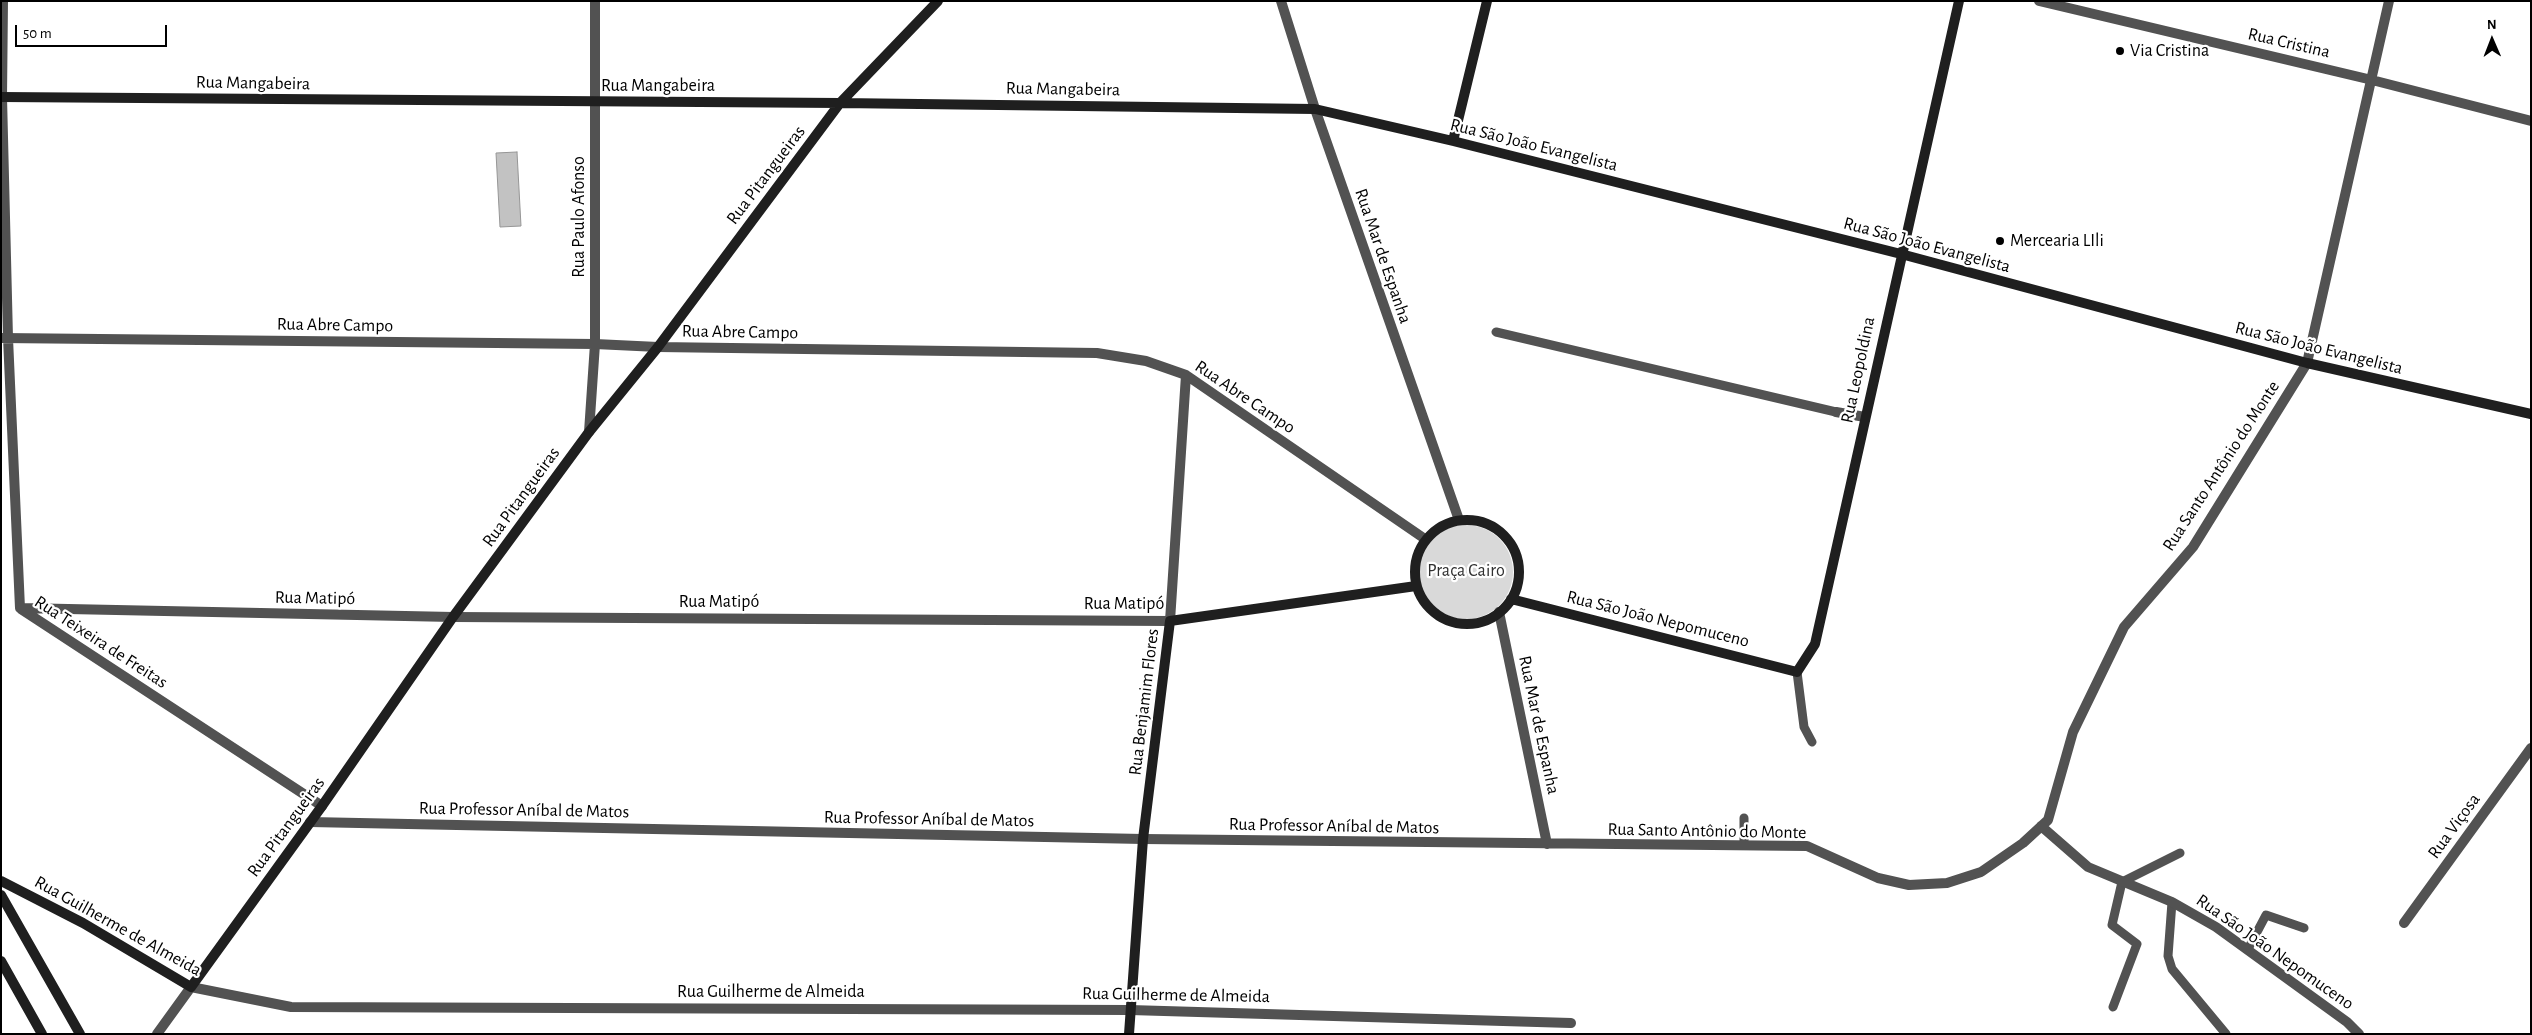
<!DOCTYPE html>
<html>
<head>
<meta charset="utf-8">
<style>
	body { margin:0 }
	#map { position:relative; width:2532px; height:1035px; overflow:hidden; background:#fff; font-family:"Alegreya Sans",sans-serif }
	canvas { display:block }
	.frame { position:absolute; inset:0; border:2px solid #000; pointer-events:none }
	.north { position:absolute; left:2467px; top:15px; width:50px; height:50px; -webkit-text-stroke:4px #fff; paint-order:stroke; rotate:359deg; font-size:14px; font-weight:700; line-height:20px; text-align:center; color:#000 }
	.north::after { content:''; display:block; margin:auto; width:18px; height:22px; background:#000; clip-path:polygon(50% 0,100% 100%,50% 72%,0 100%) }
	.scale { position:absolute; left:15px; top:25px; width:152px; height:22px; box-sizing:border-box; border:2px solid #000; border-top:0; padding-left:6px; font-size:15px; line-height:18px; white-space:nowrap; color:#000; -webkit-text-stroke:4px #fff; paint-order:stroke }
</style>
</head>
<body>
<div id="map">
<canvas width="2532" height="1035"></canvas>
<div class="frame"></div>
<div class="north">N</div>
<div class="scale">50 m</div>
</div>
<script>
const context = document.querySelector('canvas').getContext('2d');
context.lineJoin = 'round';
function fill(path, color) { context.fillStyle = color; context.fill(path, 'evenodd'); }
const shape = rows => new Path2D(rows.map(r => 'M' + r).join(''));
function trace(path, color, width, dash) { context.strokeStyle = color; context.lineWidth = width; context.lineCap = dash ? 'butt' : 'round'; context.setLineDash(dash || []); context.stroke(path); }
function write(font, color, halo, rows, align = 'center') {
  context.font = font + ' "Alegreya Sans",sans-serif'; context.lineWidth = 4.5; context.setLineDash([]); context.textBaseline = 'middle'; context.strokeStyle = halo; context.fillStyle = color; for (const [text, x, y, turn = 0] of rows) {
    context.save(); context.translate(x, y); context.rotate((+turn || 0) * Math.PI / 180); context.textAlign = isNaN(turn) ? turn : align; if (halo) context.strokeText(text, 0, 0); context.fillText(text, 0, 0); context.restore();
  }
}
const green = shape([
	'1419 572a47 47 0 1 1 94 0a47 47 0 1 1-94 0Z'
]);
const building = shape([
	[517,152,521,226,500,227,496,153,517,152]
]);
const lane = shape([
	[1496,332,1836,412],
	[1797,672,1804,727,1812,742],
	[1744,845,1744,818],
	[2172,902,2168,956,2172,969,2226,1034],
	[2248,949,2266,915,2304,928],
	[2113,1007,2137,944,2112,925,2122,882,2180,853]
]);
const street = shape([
	[3,1,2,97,8,338,20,608],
	[1281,1,1315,109,1459,520],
	[2039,1,2372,80,2531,121],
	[1,338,595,344,658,347,1097,353,1146,361,1186,375,1425,539],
	[1836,412,1865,417],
	[589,432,595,344,595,1],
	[20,608,453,617,1170,621,1186,375],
	[21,609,322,806],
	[1499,612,1547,844],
	[310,822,1143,839,1807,846,1878,878,1909,885,1947,883,1981,872,2023,843,2048,820,2073,732,2124,627,2193,547,2307,363,2389,1],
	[2041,826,2088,867,2172,902,2216,927,2347,1022,2359,1034],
	[2404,923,2531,748],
	[157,1034,191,987,291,1007,1130,1010,1571,1023]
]);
const secondary = shape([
	[1,97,840,103,1315,109,1453,141,1901,254,2307,363,2531,414],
	[1453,141,1487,1],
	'1415 572a52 52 0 1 1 104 0a52 52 0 1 1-104 0Z',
	[1511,599,1797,672,1815,644,1959,1],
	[1,881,83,923,191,987,322,806,453,617,589,432,658,347,840,103,938,1],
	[1,895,80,1034],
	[1,961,42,1034],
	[1129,1034,1143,839,1170,621,1416,586]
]);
const markers = [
	[2120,51,5,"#000"],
	[2000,241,5,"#000"]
];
const streetNames = [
	["Rua Cristina",2289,43,13],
	["Rua Mangabeira",253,83,1],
	["Rua Mangabeira",658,86],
	["Rua Mangabeira",1063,89,1],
	["Rua São João Evangelista",1534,145,14],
	["Rua Pitangueiras",766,175,-53],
	["Rua Paulo Afonso",579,217,-90],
	["Rua São João Evangelista",1927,245,15],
	["Rua Mar de Espanha",1383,256,71],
	["Rua Abre Campo",335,325,1],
	["Rua Abre Campo",740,332,1],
	["Rua São João Evangelista",2319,348,14],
	["Rua Leopoldina",1858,370,-78],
	["Rua Abre Campo",1245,397,34],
	["Rua Santo Antônio do Monte",2221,466,-57],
	["Rua Pitangueiras",521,497,-54],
	["Rua Matipó",315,598,1],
	["Rua Matipó",719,602],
	["Rua Matipó",1124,604],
	["Rua São João Nepomuceno",1658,619,14],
	["Rua Teixeira de Freitas",101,642,33],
	["Rua Benjamim Flores",1144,702,-83],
	["Rua Mar de Espanha",1539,725,78],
	["Rua Professor Aníbal de Matos",524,810,1],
	["Rua Professor Aníbal de Matos",929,819,1],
	["Rua Professor Aníbal de Matos",1334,826,1],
	["Rua Viçosa",2454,826,-54],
	["Rua Pitangueiras",286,827,-54],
	["Rua Santo Antônio do Monte",1707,831,1],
	["Rua Guilherme de Almeida",118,926,29],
	["Rua São João Nepomuceno",2275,952,35],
	["Rua Guilherme de Almeida",771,992],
	["Rua Guilherme de Almeida",1176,995,1]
];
const poiNames = [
	["Via Cristina",2130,51],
	["Mercearia LIli",2010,241]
];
const parkNames = [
	["Praça Cairo",1466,571]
];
fill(green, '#d9d9d9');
fill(building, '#c2c2c2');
trace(building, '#969696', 1);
trace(lane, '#525252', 9);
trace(street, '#525252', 10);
trace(secondary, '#1f1f1f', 10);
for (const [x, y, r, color] of markers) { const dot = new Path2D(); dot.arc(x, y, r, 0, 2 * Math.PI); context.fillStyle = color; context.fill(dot); trace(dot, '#fff', 2); }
write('18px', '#000', '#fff', streetNames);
write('18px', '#000', '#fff', poiNames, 'left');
write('18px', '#303030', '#fff', parkNames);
</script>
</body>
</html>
